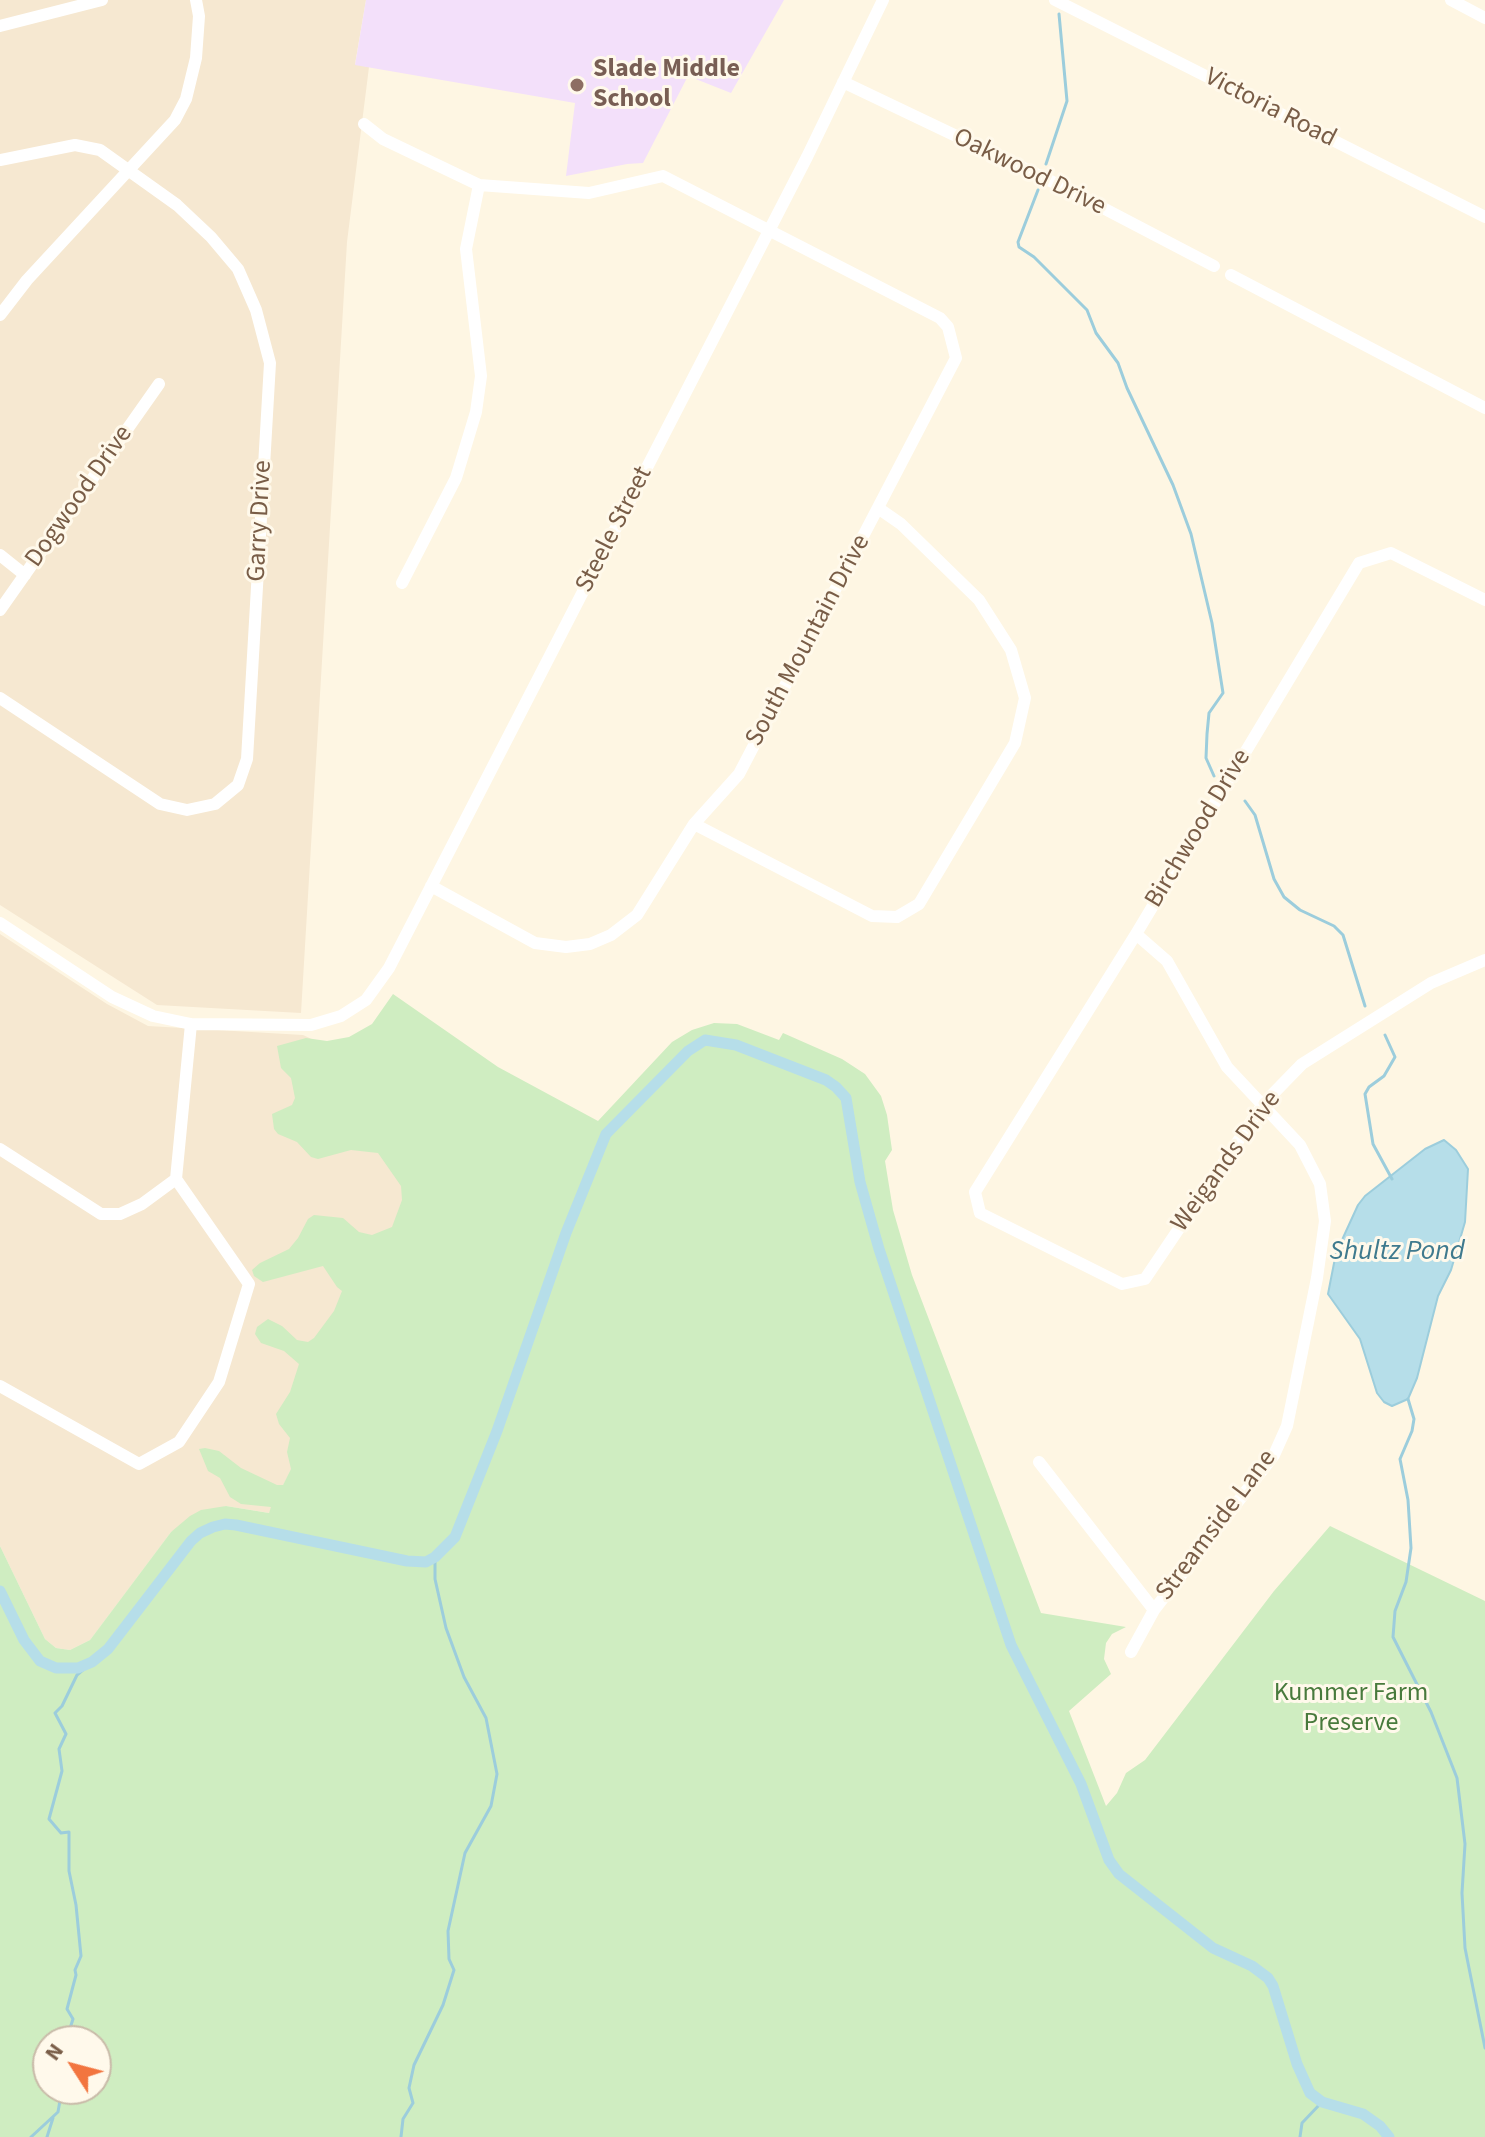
<!DOCTYPE html>
<html>
<head>
<meta charset="utf-8">
<style>
	body { margin:0 }
	#map { position:relative; width:1485px; height:2137px; overflow:hidden; background:#fef6e3; font-family:"Source Sans 3",sans-serif }
	canvas { display:block }
	.north { position:absolute; left:32px; top:2025px; width:80px; height:80px; box-sizing:border-box; background:#fff9eb; border:2px solid #c9bba9; border-radius:50%; rotate:306deg; font-size:22px; font-weight:700; line-height:32px; text-align:center; color:#795d47 }
	.north::after { content:''; display:block; margin:auto; width:28px; height:36px; background:#f2753f; clip-path:polygon(50% 0,100% 100%,50% 72%,0 100%) }
</style>
</head>
<body>
<div id="map">
<canvas width="1485" height="2137"></canvas>
<div class="north">N</div>
</div>
<script>
const context = document.querySelector('canvas').getContext('2d');
context.lineJoin = 'round';
function fill(path, color) { context.fillStyle = color; context.fill(path, 'evenodd'); }
const shape = rows => new Path2D(rows.map(r => 'M' + r).join(''));
function trace(path, color, width, dash) { context.strokeStyle = color; context.lineWidth = width; context.lineCap = dash ? 'butt' : 'round'; context.setLineDash(dash || []); context.stroke(path); }
function write(font, color, halo, rows, align = 'center') {
  context.font = font + ' "Source Sans 3",sans-serif'; context.lineWidth = 6; context.setLineDash([]); context.textBaseline = 'middle'; context.strokeStyle = halo; context.fillStyle = color; for (const [text, x, y, turn = 0] of rows) {
    context.save(); context.translate(x, y); context.rotate((+turn || 0) * Math.PI / 180); context.textAlign = isNaN(turn) ? turn : align; if (halo) context.strokeText(text, 0, 0); context.fillText(text, 0, 0); context.restore();
  }
}
const residential = shape([
	[0,0,366,0,355,64,369,67,347,242,301,1013,157,1005,0,905],
	[0,934,107,1004,148,1026,303,1035,318,1042,458,1141,269,1513,226,1506,171,1532,90,1640,70,1650,56,1648,45,1639,0,1546]
]);
const education = shape([
	[366,0,784,0,731,93,688,76,643,163,627,164,566,176,575,103,355,65]
]);
const green = shape([
	[393,994,498,1067,598,1121,672,1042,692,1030,714,1023,737,1024,779,1040,783,1033,842,1059,865,1074,881,1096,887,1115,892,1150,885,1161,893,1210,912,1275,1041,1613,1126,1627,1112,1634,1106,1643,1104,1659,1111,1674,1069,1711,1106,1806,1117,1793,1126,1773,1145,1760,1274,1591,1330,1526,1485,1601,1485,2137,0,2137,0,1546,45,1639,56,1648,70,1650,90,1640,171,1532,190,1516,201,1510,226,1506,269,1513,271,1507,241,1504,230,1497,220,1478,208,1471,199,1449,205,1448,219,1451,241,1468,277,1485,283,1485,291,1469,287,1452,290,1438,279,1424,276,1414,290,1392,299,1364,284,1351,261,1343,255,1334,257,1327,268,1319,282,1326,297,1340,308,1342,314,1338,334,1311,342,1291,337,1287,323,1266,263,1282,254,1276,252,1270,260,1263,289,1249,298,1238,308,1219,314,1215,343,1218,359,1232,372,1235,392,1227,402,1200,401,1186,378,1153,351,1150,318,1159,311,1157,297,1142,278,1134,274,1129,272,1114,292,1105,295,1098,291,1078,281,1068,277,1046,306,1038,327,1041,349,1037,372,1024],
	[48,2041,96,2041,96,2089,48,2089]
]);
const water = shape([
	[1444,1140,1456,1150,1468,1169,1465,1222,1451,1270,1438,1296,1417,1378,1408,1399,1392,1406,1384,1402,1377,1393,1360,1339,1328,1294,1336,1253,1358,1205,1365,1196,1425,1149,1444,1140]
]);
const stream = shape([
	[1046,164,1067,101,1059,14],
	[1038,190,1018,242,1019,247,1034,257,1087,310,1096,333,1118,363,1127,388,1173,485,1191,534,1212,623,1223,693,1209,713,1207,734,1206,758,1214,776],
	[1245,801,1255,815,1274,879,1284,897,1300,910,1334,926,1343,935,1365,1006],
	[1385,1035,1395,1057,1384,1076,1369,1087,1365,1094,1373,1144,1392,1179],
	[1408,1399,1414,1419,1412,1431,1400,1459,1408,1500,1411,1548,1406,1582,1395,1611,1393,1637,1431,1712,1457,1778,1465,1844,1462,1893,1465,1948,1485,2048],
	[66,2041,73,2019,67,2009,76,1975,75,1970,81,1956,76,1905,69,1871,69,1832,61,1833,49,1819,62,1771,59,1749,66,1734,55,1713,62,1706,77,1675,92,1662],
	[31,2137,58,2112,62,2089],
	[47,2137,53,2118],
	[401,2137,403,2119,413,2103,409,2088,414,2065,443,2005,454,1970,449,1959,448,1931,465,1853,491,1806,497,1774,486,1718,464,1677,446,1628,435,1579,435,1557],
	[1300,2137,1302,2123,1322,2102]
]);
const canal = shape([
	[0,1591,24,1640,40,1661,56,1668,78,1668,92,1662,108,1649,191,1541,200,1533,213,1527,225,1524,236,1525,407,1561,426,1562,435,1557,455,1537,497,1431,566,1233,606,1134,688,1051,705,1040,736,1045,826,1080,836,1087,846,1098,860,1182,879,1249,1011,1645,1081,1784,1109,1860,1119,1874,1213,1948,1252,1966,1268,1978,1273,1986,1297,2064,1310,2093,1322,2102,1363,2114,1380,2126,1389,2137]
]);
const street = shape([
	[1055,0,1485,217],
	[1451,0,1485,18],
	[0,26,102,0],
	[843,82,1059,185,1214,266],
	[364,124,383,139,479,185,589,193,663,176,940,318,948,327,956,358,739,774,694,824,637,915,611,935,590,944,566,947,535,943,431,886],
	[0,160,75,145,100,150,177,205,211,237,238,269,256,310,270,363,247,759,238,785,215,804,187,810,160,804,0,698],
	[1231,275,1485,408],
	[0,315,27,280,175,120,186,99,196,58,199,16,196,0],
	[0,555,25,575],
	[402,583,456,478,476,412,481,376,466,249,479,185],
	[1485,600,1391,553,1359,563,1136,934,975,1192,980,1213,1122,1284,1145,1279,1263,1104,1302,1064,1431,983,1485,960],
	[0,610,159,384],
	[694,824,872,916,897,917,919,904,1015,743,1025,698,1011,650,979,600,901,524,878,508],
	[0,923,112,997,153,1016,191,1024,311,1025,341,1016,366,1000,389,968,807,157,883,0],
	[0,1149,101,1214,120,1214,142,1204,176,1179],
	[0,1386,139,1464,179,1442,219,1382,249,1284,176,1179,191,1024],
	[1039,1462,1154,1610],
	[1131,1652,1154,1610,1274,1455,1287,1426,1317,1278,1325,1221,1320,1184,1300,1145,1227,1067,1167,961,1136,934]
]);
const markers = [
	[577,85,8,"#8d6e63"]
];
const educationNames = [
	["Slade Middle",593,70],
	["School",593,100]
];
const streetNames = [
	["Victoria Road",1270,109,27],
	["Oakwood Drive",1029,173,26],
	["Dogwood Drive",80,497,-55],
	["Garry Drive",261,521,-87],
	["Steele Street",615,530,-63],
	["South Mountain Drive",809,641,-62],
	["Birchwood Drive",1199,829,-59],
	["Weigands Drive",1227,1162,-54],
	["Streamside Lane",1217,1526,-53]
];
const parkNames = [
	["Kummer Farm",1351,1694],
	["Preserve",1351,1724]
];
const waterNames = [
	["Shultz Pond",1397,1253]
];
fill(residential, '#f6e8d1');
fill(education, '#f3e0fa');
fill(green, '#cfedc1');
fill(water, '#b6dee9');
trace(water, '#9ccddc', 2);
trace(stream, '#9ccddc', 3);
trace(canal, '#b6dee9', 11);
trace(street, '#fff', 12);
for (const [x, y, r, color] of markers) { const dot = new Path2D(); dot.arc(x, y, r, 0, 2 * Math.PI); context.fillStyle = color; context.fill(dot); trace(dot, '#fff9eb', 3); }
write('bold 26px', '#785e54', '#fff9eb', educationNames, 'left');
write('26px', '#795d47', '#fff9eb', streetNames);
write('26px', '#487a3c', '#fff9eb', parkNames);
write('italic 28px', '#3f7a8e', '#fff9eb', waterNames);
</script>
</body>
</html>
